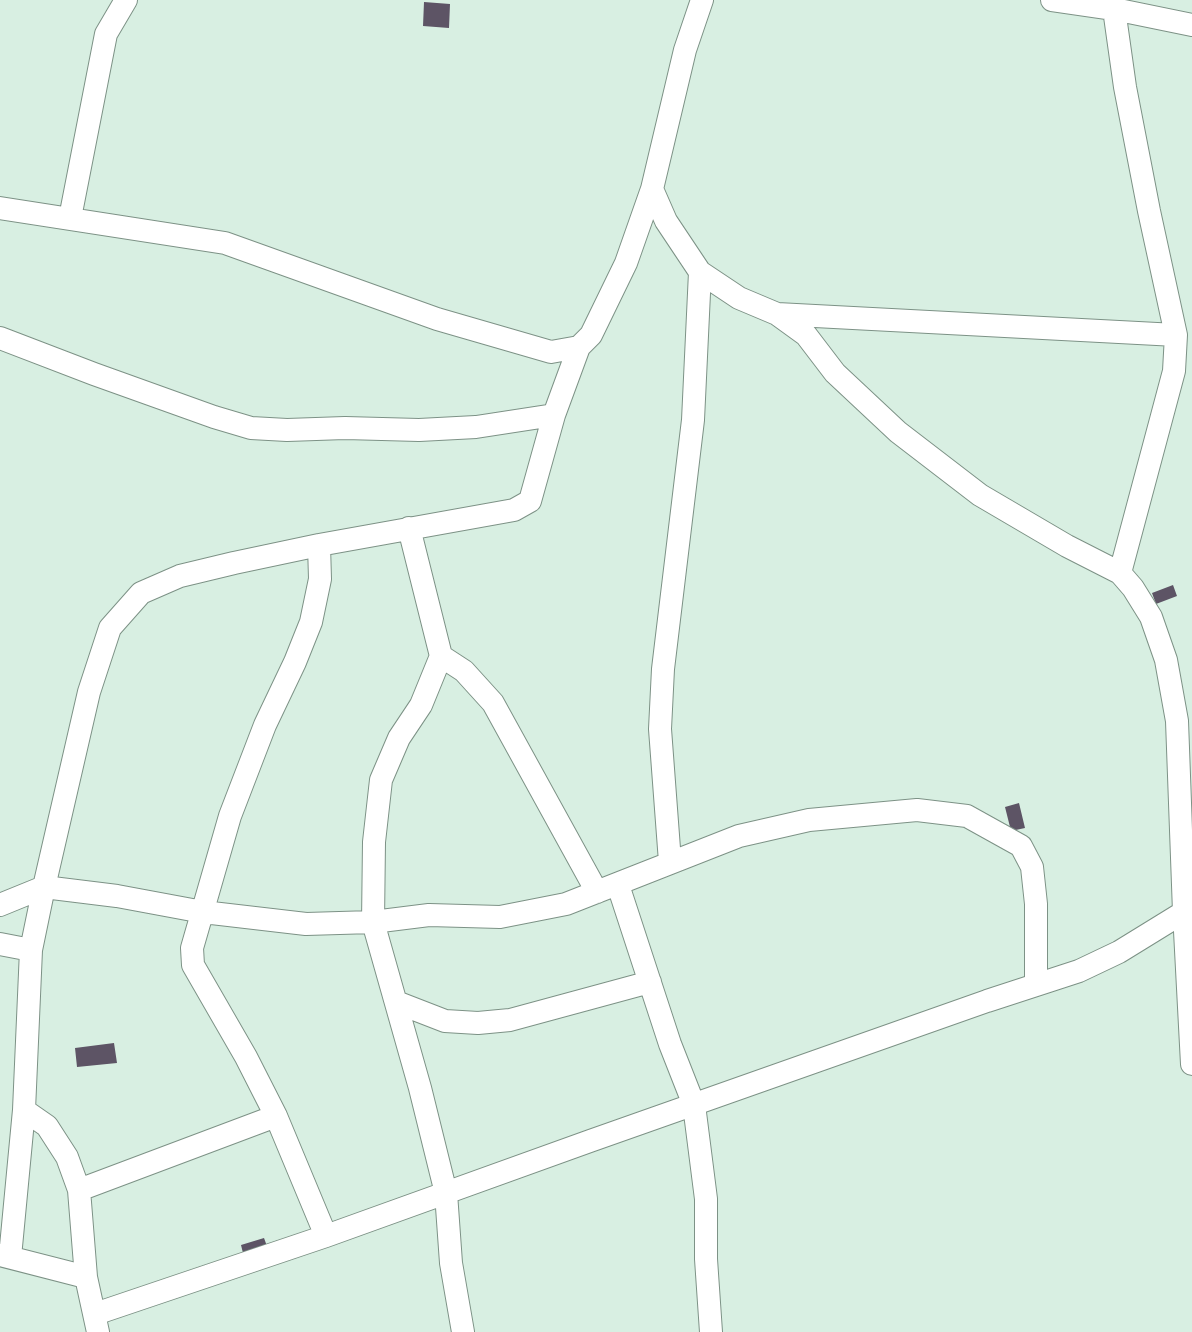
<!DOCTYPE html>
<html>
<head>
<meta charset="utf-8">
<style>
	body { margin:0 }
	canvas { display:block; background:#d8efe2 }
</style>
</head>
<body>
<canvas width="1192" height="1332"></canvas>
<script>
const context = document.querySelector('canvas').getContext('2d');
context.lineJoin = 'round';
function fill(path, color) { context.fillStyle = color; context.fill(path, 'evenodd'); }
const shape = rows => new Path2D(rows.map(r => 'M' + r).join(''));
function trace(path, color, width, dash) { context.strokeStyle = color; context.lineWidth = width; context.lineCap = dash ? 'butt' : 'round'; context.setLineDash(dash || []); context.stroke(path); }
const building = shape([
	[424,2,450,4,449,28,423,26],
	[1173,585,1177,596,1156,604,1152,593],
	[1019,803,1025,828,1011,831,1005,807],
	[114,1043,117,1063,77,1067,75,1048],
	[264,1238,268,1249,244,1257,241,1245]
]);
const street = shape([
	[1052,0,1114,9,1192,25],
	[1114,9,1125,87,1149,211,1176,335,1174,371,1120,573],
	[652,189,666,221,700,272,739,298,777,314,806,335,835,373,898,432,980,495,1067,546,1120,573,1133,588,1151,617,1166,660,1177,721,1184,912,1192,1064],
	[0,208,225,243,437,319,551,352,579,347],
	[70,218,106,34,126,0],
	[777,314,1176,335],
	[0,338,94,374,214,417,251,428,287,430,345,428,419,430,476,427,554,415],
	[409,528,441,656,421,705,399,738,381,780,374,842,373,922,420,1088,446,1193,451,1263,463,1332],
	[319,545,320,579,311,622,295,662,265,725,230,816,192,948,193,965,246,1057,276,1116,326,1236],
	[441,656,464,671,493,703,597,892],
	[670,862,660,729,663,669,693,420,700,272],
	[618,885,670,1044,694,1105,706,1199,706,1259,711,1332],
	[0,905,44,887,89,692,110,628,141,593,180,576,234,563,319,545,514,510,530,501,554,415,579,347,591,335,626,263,652,189,685,50,702,0],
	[0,944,31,950],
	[396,1002,445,1021,478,1023,510,1020,650,982],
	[24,1110,47,1126,67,1157,79,1190,86,1277,98,1332],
	[79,1190,276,1116],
	[0,1255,86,1277],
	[10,1257,24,1110,31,950,44,887,117,896,203,912,306,924,373,922,429,915,500,917,566,904,739,836,809,820,917,810,967,816,1021,846,1032,867,1036,904,1036,985],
	[95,1314,326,1236,590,1141,987,1001,1079,971,1119,952,1184,912]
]);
fill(building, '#5d5465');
trace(street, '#7d9286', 24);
trace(street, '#fff', 22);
</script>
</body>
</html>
